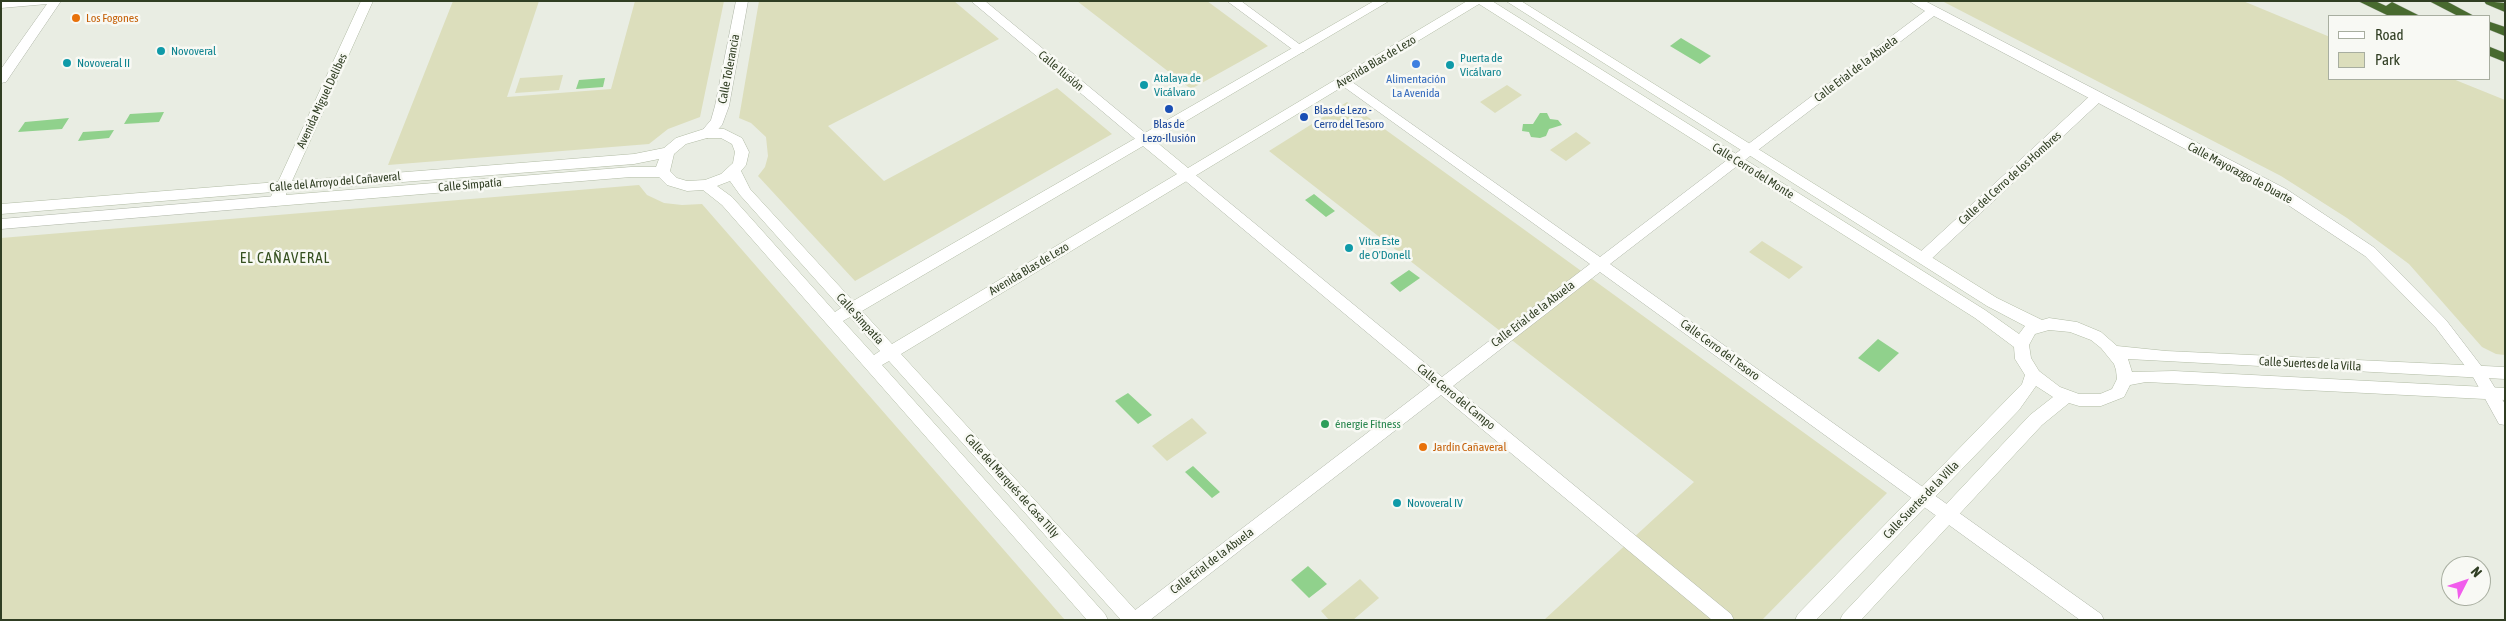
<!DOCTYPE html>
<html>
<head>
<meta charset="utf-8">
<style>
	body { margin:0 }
	#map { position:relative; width:2506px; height:621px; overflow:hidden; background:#e9ede3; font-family:"Asap Condensed",sans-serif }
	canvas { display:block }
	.frame { position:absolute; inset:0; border:2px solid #303e23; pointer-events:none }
	.legend { position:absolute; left:2328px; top:15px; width:162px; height:65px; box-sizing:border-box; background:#f8f9f4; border:1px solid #a8aea0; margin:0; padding:6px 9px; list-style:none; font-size:15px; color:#303e23 }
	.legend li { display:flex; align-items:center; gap:10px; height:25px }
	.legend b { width:25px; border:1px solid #a8aea0 }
	.north { position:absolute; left:2441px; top:556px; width:50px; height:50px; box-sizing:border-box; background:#f8f9f4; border:1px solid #a8aea0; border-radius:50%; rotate:49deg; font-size:14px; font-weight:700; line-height:20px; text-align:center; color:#303e23 }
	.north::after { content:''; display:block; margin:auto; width:18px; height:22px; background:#f15dec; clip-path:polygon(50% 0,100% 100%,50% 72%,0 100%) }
</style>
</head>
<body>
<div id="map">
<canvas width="2506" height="621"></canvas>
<div class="frame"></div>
<ul class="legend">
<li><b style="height:6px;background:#fff"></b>Road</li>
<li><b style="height:14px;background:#dcdebc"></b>Park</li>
</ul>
<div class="north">N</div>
</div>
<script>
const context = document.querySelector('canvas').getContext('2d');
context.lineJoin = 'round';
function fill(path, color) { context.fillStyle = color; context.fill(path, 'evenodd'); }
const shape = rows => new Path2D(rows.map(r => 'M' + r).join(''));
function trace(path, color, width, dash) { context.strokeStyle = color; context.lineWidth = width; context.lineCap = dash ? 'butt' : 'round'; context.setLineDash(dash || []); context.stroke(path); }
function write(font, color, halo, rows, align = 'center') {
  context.font = font + ' "Asap Condensed",sans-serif'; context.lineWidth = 5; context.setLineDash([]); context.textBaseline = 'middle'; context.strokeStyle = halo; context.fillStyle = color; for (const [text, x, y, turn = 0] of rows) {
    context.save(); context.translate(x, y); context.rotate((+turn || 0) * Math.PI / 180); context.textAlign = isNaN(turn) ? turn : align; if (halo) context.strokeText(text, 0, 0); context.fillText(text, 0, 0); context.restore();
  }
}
const green = shape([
	[453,1,539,1,507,97,611,89,635,1,724,1,700,117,668,129,649,144,388,165],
	[759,1,954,1,999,39,828,126,884,181,1057,88,1112,134,855,281,758,176,765,167,768,156,766,137,751,123,739,118],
	[1077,1,1207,1,1268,46,1191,89],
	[1942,1,2243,1,2330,37,2330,79,2453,79,2505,100,2505,355,2496,354,2482,347,2409,264,2347,218,2281,176],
	[563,75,559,90,515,93,520,78],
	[1507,85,1522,95,1495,113,1480,102],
	[1347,102,1522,228,1887,493,1762,620,1544,620,1694,482,1269,151],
	[1576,132,1591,143,1566,161,1550,150],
	[639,185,647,195,664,203,682,205,702,204,1065,620,1,620,1,238],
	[1762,241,1803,267,1789,279,1749,252],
	[1192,418,1207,433,1167,461,1152,446],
	[1360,579,1379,598,1353,620,1329,620,1321,611]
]);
const water = shape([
	[1681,38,1711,56,1700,64,1670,46],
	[605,78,603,87,576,89,579,80],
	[164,112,159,122,124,124,130,114],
	[1540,113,1547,113,1550,119,1558,120,1562,125,1549,129,1546,136,1540,138,1531,137,1529,132,1522,131,1523,124,1533,124],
	[69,118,62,129,18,132,25,122],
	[114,130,109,138,78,141,83,132],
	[1314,194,1335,211,1326,217,1305,200],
	[1409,270,1420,278,1400,292,1390,283],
	[1878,339,1899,353,1879,372,1858,358],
	[1128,393,1152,415,1138,424,1115,401],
	[1193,466,1220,492,1212,498,1185,472],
	[1308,566,1327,584,1309,598,1291,580]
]);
const minor = shape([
	[1,1,61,1,6,82,1,83,1,69,47,4,1,8,1,1],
	[736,1,748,1,729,106,722,125,712,136,707,138,700,133,711,120,715,106,736,1],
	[1227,1,1241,1,1306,49,1304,52,1296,52,1227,1],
	[1345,77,1600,257,1731,157,1741,157,1743,160,1741,163,1610,264,2101,614,2104,620,2080,620,1600,272,1453,386,1731,614,1734,620,1712,620,1441,395,1150,620,1127,620,1130,614,1430,385,1182,178,1180,175,1182,172,1192,172,1442,377,1590,264,1340,84,1339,81,1340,78,1345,77],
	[2097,93,2102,94,2104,97,2102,100,1928,262,1918,262,1916,258,1918,254,2092,94,2097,93],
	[276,196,283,201,276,206,1,229,1,219,276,196]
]);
const tertiary = shape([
	[971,1,985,1,1150,137,1152,140,1150,143,1140,143,971,1],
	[1909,1,1925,1,2286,189,2375,248,2446,320,2482,367,2505,404,2505,425,2499,424,2472,375,2436,328,2365,256,2276,197,1934,16,1741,163,1731,163,1729,160,1731,157,1925,11,1909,1]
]);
const secondary = shape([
	[361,1,373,1,292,181,634,154,664,148,676,138,707,128,724,129,742,138,749,152,746,165,741,171,750,189,853,301,1374,1,1389,1,1154,140,1188,168,1467,1,1492,1,1985,310,2019,334,2025,326,1987,306,1506,1,1521,1,1997,298,2042,320,2049,318,2077,322,2101,332,2117,346,2166,351,2505,367,2505,379,2128,359,2132,372,2174,371,2505,388,2505,400,2146,382,2130,385,2124,397,2101,406,2079,406,2069,403,2042,425,1861,620,1840,620,1843,614,2030,415,2053,397,2036,386,2019,410,1816,620,1795,620,1798,614,2022,384,2025,375,2015,359,2014,347,1975,318,1479,4,901,354,1139,614,1142,620,1121,620,889,361,882,365,1105,614,1108,620,1087,620,722,205,703,190,687,191,667,185,659,177,631,177,276,206,269,201,273,192,1,214,1,204,278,182,361,1],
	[707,138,721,138,732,144,735,152,733,163,721,174,705,180,687,181,677,178,670,171,674,154,686,144,707,138],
	[1143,146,1177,174,892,344,862,311,1143,146],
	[659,159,656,167,631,167,286,195,287,191,634,164,659,159],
	[730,181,740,195,841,308,835,312,732,197,717,186,730,181],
	[850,317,880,351,874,355,843,321,850,317],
	[2049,330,2070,332,2091,340,2101,348,2114,364,2116,370,2117,379,2112,389,2100,394,2079,394,2060,387,2039,371,2031,358,2029,345,2035,334,2049,330]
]);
const motorway = shape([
	[2358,1,2375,1,2386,6,2392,2,2420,16,2389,16,2358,1],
	[2429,1,2446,1,2474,16,2458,16,2429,1],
	[2484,1,2505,3,2505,12,2486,4,2484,1],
	[2490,22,2505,27,2505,36,2490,30,2490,22],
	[2490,47,2505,53,2505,62,2490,56,2490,47]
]);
const markers = [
	[76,18,5,"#e8710a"],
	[161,51,5,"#0f9aa8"],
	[67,63,5,"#0f9aa8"],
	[1416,64,5,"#3f7fe0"],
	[1450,65,5,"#0f9aa8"],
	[1144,85,5,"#0f9aa8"],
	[1169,109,5,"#1a4fb4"],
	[1304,117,5,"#1a4fb4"],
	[1349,248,5,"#0f9aa8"],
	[1325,424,5,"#2e9e5b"],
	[1423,447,5,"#e8710a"],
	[1397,503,5,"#0f9aa8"]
];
const foodNames = [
	["Los Fogones",86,18],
	["Jardín Cañaveral",1433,447]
];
const cultureNames = [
	["Novoveral",171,51],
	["Puerta de",1460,58],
	["Vicálvaro",1460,72],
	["Novoveral II",77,63],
	["Atalaya de",1154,78],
	["Vicálvaro",1154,92],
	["Vitra Este",1359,241],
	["de O'Donell",1359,255],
	["Novoveral IV",1407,503]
];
const streetNames = [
	["Avenida Blas de Lezo",1376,62,-31],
	["Calle Tolerancia",729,69,-79],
	["Calle Erial de la Abuela",1856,69,-37],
	["Calle Ilusión",1061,71,40],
	["Avenida Miguel Delibes",322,101,-65],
	["Calle Cerro del Monte",1753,171,32],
	["Calle Mayorazgo de Duarte",2240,173,28],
	["Calle del Cerro de los Hombres",2010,178,-42],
	["Calle del Arroyo del Cañaveral",335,182,-5],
	["Calle Simpatía",470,185,-5],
	["Avenida Blas de Lezo",1029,269,-31],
	["Calle Erial de la Abuela",1533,314,-37],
	["Calle Simpatía",860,319,48],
	["Calle Cerro del Tesoro",1720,350,36],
	["Calle Suertes de la Villa",2310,364,3],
	["Calle Cerro del Campo",1456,397,39],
	["Calle del Marqués de Casa Tilly",1012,486,48],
	["Calle Suertes de la Villa",1921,500,-46],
	["Calle Erial de la Abuela",1212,561,-37]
];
const shopNames = [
	["Alimentación",1416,79],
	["La Avenida",1416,93]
];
const transitNames = [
	["Blas de Lezo -",1314,110],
	["Cerro del Tesoro",1314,124],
	["Blas de",1169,124,"center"],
	["Lezo-Ilusión",1169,138,"center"]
];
const leisureNames = [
	["énergie Fitness",1335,424]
];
const quarterNames = [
	["EL CAÑAVERAL",285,258]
];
fill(green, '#dcdebc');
fill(water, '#90d18c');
trace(minor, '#aeb5a6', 1);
trace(tertiary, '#aeb5a6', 1);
trace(secondary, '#b1bba4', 1);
trace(motorway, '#c5c9c1', 1);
fill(minor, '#fff');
fill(tertiary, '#fff');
fill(secondary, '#fff');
fill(motorway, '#486a2f');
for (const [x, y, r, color] of markers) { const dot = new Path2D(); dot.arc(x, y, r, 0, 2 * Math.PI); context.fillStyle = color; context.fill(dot); trace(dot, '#f8f9f4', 2); }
write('12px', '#c56008', '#f8f9f4', foodNames, 'left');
write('12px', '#0d838f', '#f8f9f4', cultureNames, 'left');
write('12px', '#303e23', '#f8f9f4', streetNames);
write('12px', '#366cbe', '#f8f9f4', shopNames);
write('12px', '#164399', '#f8f9f4', transitNames, 'left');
write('12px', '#27864d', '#f8f9f4', leisureNames, 'left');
context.letterSpacing = '1px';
write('15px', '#35501f', '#f8f9f4', quarterNames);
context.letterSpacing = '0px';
</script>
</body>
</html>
